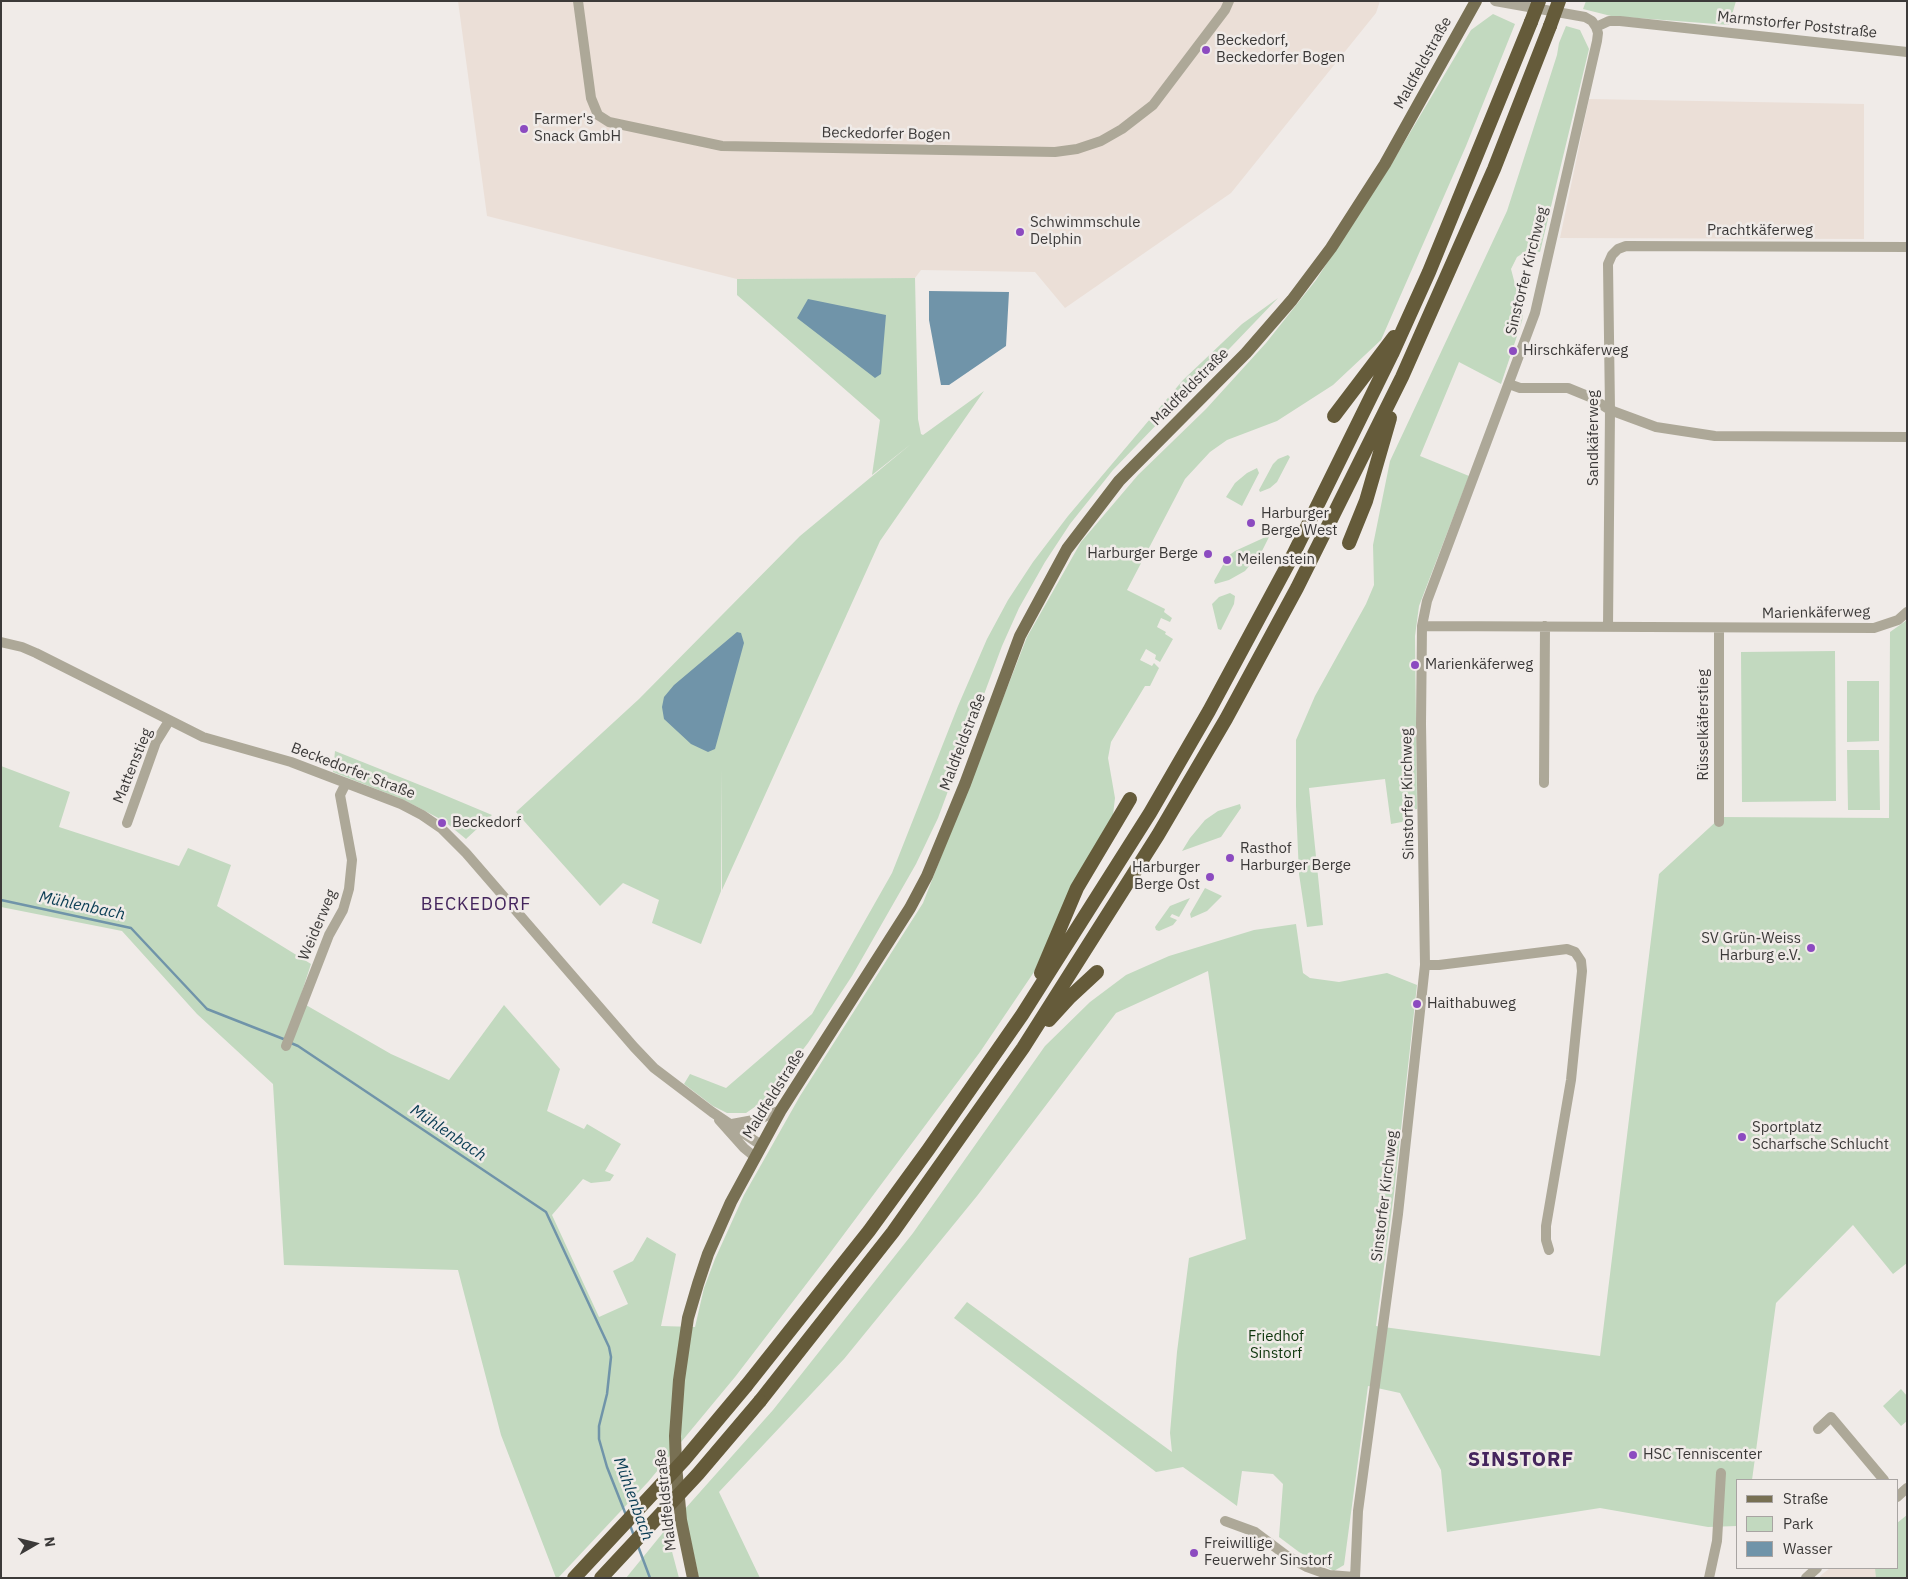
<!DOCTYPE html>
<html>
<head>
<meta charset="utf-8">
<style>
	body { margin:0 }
	#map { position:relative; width:1908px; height:1579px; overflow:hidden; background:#f0ebe8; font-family:"IBM Plex Sans",sans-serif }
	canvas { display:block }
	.frame { position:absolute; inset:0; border:2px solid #3c3a39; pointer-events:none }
	.legend { position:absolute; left:1736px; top:1479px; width:162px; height:90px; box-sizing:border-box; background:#f0ebe8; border:1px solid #a8a4a2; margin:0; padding:6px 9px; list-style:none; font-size:15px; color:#3c3a39 }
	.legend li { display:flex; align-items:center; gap:10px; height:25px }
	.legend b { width:25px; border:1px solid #a8a4a2 }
	.north { position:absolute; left:10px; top:1519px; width:50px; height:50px; -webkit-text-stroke:4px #f0ebe8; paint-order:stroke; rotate:82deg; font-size:14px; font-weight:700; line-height:20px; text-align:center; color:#3c3a39 }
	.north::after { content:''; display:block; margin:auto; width:18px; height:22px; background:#3c3a39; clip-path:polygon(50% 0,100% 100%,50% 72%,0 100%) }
</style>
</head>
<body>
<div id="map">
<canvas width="1908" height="1579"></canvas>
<div class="frame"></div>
<ul class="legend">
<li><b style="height:6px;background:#787053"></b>Straße</li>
<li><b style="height:14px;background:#c2d9bf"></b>Park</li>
<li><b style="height:14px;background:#7094a9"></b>Wasser</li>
</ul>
<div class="north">N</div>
</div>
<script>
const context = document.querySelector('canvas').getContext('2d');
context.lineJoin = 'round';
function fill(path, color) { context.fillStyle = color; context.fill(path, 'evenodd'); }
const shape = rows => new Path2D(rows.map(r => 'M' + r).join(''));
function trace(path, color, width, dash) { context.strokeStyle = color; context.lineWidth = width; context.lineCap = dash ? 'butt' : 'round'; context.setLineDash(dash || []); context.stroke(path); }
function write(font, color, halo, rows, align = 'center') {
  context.font = font + ' "IBM Plex Sans",sans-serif'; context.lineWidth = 5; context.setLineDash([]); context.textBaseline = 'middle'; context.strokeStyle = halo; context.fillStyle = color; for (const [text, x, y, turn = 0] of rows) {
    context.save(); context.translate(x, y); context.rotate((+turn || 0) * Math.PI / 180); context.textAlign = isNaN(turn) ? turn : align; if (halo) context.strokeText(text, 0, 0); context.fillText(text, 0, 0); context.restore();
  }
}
const built = shape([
	[458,1,1380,1,1376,13,1231,193,1065,308,1035,272,921,270,915,278,737,279,487,216],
	[1589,99,1864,104,1864,239,1560,238],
	[1830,1568,1876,1568,1878,1578,1821,1578,1820,1576]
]);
const green = shape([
	[1586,1,1736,1,1729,25,1611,16,1583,9],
	[1493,14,1515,24,1466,146,1381,340,1333,385,1277,421,1227,440,1210,452,1185,479,1127,590,1165,609,1164,612,1172,618,1170,622,1161,618,1157,627,1166,632,1165,634,1173,639,1160,662,1155,659,1156,655,1146,649,1140,660,1152,666,1154,663,1159,668,1150,686,1145,686,1111,742,1108,758,1115,798,1113,815,1073,883,1034,972,980,1052,824,1261,735,1377,648,1482,558,1578,556,1578,501,1435,458,1270,284,1265,273,1084,197,1014,122,931,1,907,1,766,70,792,59,827,179,866,188,848,231,865,217,906,311,964,299,1001,391,1054,449,1080,504,1005,560,1069,547,1111,584,1129,587,1124,621,1144,605,1171,614,1175,610,1181,591,1183,583,1179,552,1215,599,1317,628,1304,613,1271,633,1261,647,1237,676,1254,661,1326,695,1327,704,1288,715,1259,744,1195,800,1096,923,903,1027,637,1081,542,1138,475,1206,409,1266,343,1316,280,1389,168,1471,30],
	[1566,26,1580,30,1589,49,1540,252,1528,250,1517,257,1511,269,1523,315,1522,321,1501,384,1459,362,1420,456,1469,476,1419,606,1415,636,1417,809,1408,810,1407,821,1391,824,1385,779,1309,788,1323,925,1307,927,1299,874,1296,806,1296,740,1315,696,1366,604,1374,585,1373,545,1390,461,1507,211,1557,55,1559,43],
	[915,278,918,419,921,434,923,435,984,391,880,541,722,890,721,769,721,891,701,944,652,923,659,900,623,883,600,906,516,812,639,699,800,536,911,444,872,475,880,420,737,295,737,279],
	[1278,298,1113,470,1070,524,1045,562,1019,608,1002,646,938,818,916,864,852,976,808,1043,762,1102,746,1113,727,1113,713,1106,684,1084,690,1074,726,1088,812,1014,892,873,958,706,987,639,1008,600,1033,562,1068,516,1183,380,1242,324],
	[1288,455,1290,457,1277,482,1270,488,1260,492,1259,490,1273,464,1278,459],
	[1257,468,1259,473,1242,506,1226,497,1235,483,1247,473],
	[1270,535,1262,551,1245,571,1229,580,1215,584,1214,581,1228,556,1235,551],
	[1230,593,1235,596,1234,604,1221,630,1218,629,1212,604,1219,597],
	[1907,620,1907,1263,1893,1274,1853,1225,1776,1303,1752,1480,1737,1480,1737,1526,1708,1527,1600,1508,1447,1532,1441,1470,1400,1393,1368,1386,1344,1565,1334,1571,1299,1552,1279,1537,1283,1484,1273,1474,1242,1471,1237,1506,1183,1467,1156,1472,954,1318,967,1302,1172,1452,1170,1433,1177,1352,1189,1258,1246,1239,1208,971,1116,1013,977,1196,844,1359,719,1492,760,1578,699,1578,684,1510,773,1410,913,1233,1045,1046,1090,1002,1126,975,1169,956,1254,930,1296,924,1303,973,1310,978,1339,982,1387,973,1417,985,1394,1193,1376,1326,1600,1356,1659,874,1721,817,1889,818,1890,632],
	[1835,651,1836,801,1742,802,1741,652],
	[1847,681,1879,681,1879,741,1847,742],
	[1847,750,1879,750,1880,810,1848,810],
	[335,751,430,789,492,815,466,839,444,821,404,800,333,772],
	[1240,804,1241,808,1221,837,1182,851,1190,838,1205,820,1218,811],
	[1205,888,1222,896,1207,911,1191,918,1190,914],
	[1190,898,1179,917,1172,914,1170,917,1177,920,1173,925,1159,931,1156,930,1155,927,1170,906],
	[1901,1389,1907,1396,1907,1421,1901,1426,1883,1406],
	[1907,1515,1907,1578,1876,1578,1875,1568,1897,1568,1897,1523],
	[666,1529,679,1578,626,1578]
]);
const water = shape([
	[929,291,1009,292,1006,346,949,385,941,385,929,320],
	[808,299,886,315,881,374,875,378,797,318],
	[737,632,741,633,744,643,715,749,708,752,691,744,664,719,662,707,664,697,674,685]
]);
const stream = shape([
	[1,900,131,928,207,1009,286,1040],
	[291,1043,298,1046,546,1212,609,1347,611,1357,607,1394,599,1426,599,1439,607,1467,626,1515],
	[630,1525,634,1536],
	[638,1546,650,1578]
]);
const minor = shape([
	[578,1,591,98,598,115,609,122,722,146,1055,152,1077,149,1101,141,1122,129,1153,105,1225,10,1229,1],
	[1596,27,1609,21,1620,21,1907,52],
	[1509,384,1520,388,1568,388,1590,397,1610,410,1656,427,1715,436,1907,437],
	[1422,626,1874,628,1898,620,1907,612],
	[1608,627,1610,410,1608,264,1612,255,1618,249,1626,246,1907,247],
	[1,642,22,647,36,653,203,737,291,762,401,804,422,815,441,828,466,853,634,1047,654,1068,712,1112,761,1145],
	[1544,783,1545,626],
	[1719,822,1719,628],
	[127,823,156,742,169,721],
	[1425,965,1439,965,1567,949,1575,952,1581,961,1582,971,1571,1080,1546,1226,1546,1240,1549,1250],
	[286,1046,329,935,343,910,349,889,352,860,340,795,346,783],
	[719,1120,744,1148,755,1157],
	[732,1124,759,1119,781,1110],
	[1818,1429,1831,1417,1884,1480],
	[1897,1497,1907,1488],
	[1225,1521,1255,1532,1287,1556,1307,1567,1329,1575,1355,1577],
	[1355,1578,1358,1511,1398,1214,1425,965,1421,724,1422,626,1427,601,1535,313,1597,41,1598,33,1596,27,1592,21,1585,17,1495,1],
	[1709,1578,1717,1541,1721,1473],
	[1806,1578,1817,1568]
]);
const major = shape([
	[693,1578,681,1520,676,1465,675,1436,679,1380,688,1318,698,1284,708,1254,731,1202,781,1110,910,908,927,876,965,784,1020,636,1067,549,1119,481,1246,353,1292,300,1331,248,1385,164,1476,1]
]);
const highway = shape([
	[1334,416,1394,337],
	[1349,543,1366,501,1390,418],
	[1041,973,1077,888,1130,799],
	[1049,1020,1070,997,1097,972],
	[746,1386,869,1231,928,1150,1022,1015,1150,813,1209,711,1293,555,1392,354,1429,272,1531,22],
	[760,1401,893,1232,1023,1048,1158,835,1226,719,1297,588,1402,377,1494,169,1550,26]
]);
const highwayBridge = shape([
	[1531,22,1539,1],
	[1550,26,1559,1],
	[574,1578,684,1460,746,1386],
	[601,1578,698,1474,760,1401]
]);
const markers = [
	[1206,50,5,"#8c4bc0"],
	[524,129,5,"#8c4bc0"],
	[1020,232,5,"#8c4bc0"],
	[1513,351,5,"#8c4bc0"],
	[1251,523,5,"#8c4bc0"],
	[1208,554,5,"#8c4bc0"],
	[1227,560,5,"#8c4bc0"],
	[1415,665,5,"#8c4bc0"],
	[442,823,5,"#8c4bc0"],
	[1230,858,5,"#8c4bc0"],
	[1210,877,5,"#8c4bc0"],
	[1811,948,5,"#8c4bc0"],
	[1417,1004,5,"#8c4bc0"],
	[1742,1137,5,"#8c4bc0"],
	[1633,1455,5,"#8c4bc0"],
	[1194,1553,5,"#8c4bc0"]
];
const streetNames = [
	["Marmstorfer Poststraße",1797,25,6],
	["Maldfeldstraße",1423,63,-61],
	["Beckedorfer Bogen",886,134,1],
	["Prachtkäferweg",1760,231],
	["Sinstorfer Kirchweg",1527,271,-76],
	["Maldfeldstraße",1190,387,-45],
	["Sandkäferweg",1594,438,-90],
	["Marienkäferweg",1816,613,-1],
	["Rüsselkäferstieg",1704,725,-90],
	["Maldfeldstraße",963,742,-69],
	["Mattenstieg",133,766,-68],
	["Beckedorfer Straße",353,771,21],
	["Sinstorfer Kirchweg",1408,794,-91],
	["Weiderweg",318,925,-67],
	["Maldfeldstraße",774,1094,-58],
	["Sinstorfer Kirchweg",1385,1196,-83],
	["Maldfeldstraße",666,1500,-96]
];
const poiNames = [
	["Beckedorf,",1216,41],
	["Beckedorfer Bogen",1216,58],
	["Farmer's",534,120],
	["Snack GmbH",534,137],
	["Schwimmschule",1030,223],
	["Delphin",1030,240],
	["Hirschkäferweg",1523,351],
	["Harburger",1261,514],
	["Berge West",1261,531],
	["Harburger Berge",1198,554,"right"],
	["Meilenstein",1237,560],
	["Marienkäferweg",1425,665],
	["Beckedorf",452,823],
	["Rasthof",1240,849],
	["Harburger Berge",1240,866],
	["Harburger",1200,868,"right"],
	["Berge Ost",1200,885,"right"],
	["SV Grün-Weiss",1801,939,"right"],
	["Harburg e.V.",1801,956,"right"],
	["Haithabuweg",1427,1004],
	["Sportplatz",1752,1128],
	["Scharfsche Schlucht",1752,1145],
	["HSC Tenniscenter",1643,1455],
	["Freiwillige",1204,1544],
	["Feuerwehr Sinstorf",1204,1561]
];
const parkNames = [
	["Friedhof",1276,1337],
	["Sinstorf",1276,1354]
];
const waterNames = [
	["Mühlenbach",82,906,12],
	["Mühlenbach",448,1133,34],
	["Mühlenbach",633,1499,70]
];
const quarterNames = [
	["BECKEDORF",476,905]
];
const districtNames = [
	["SINSTORF",1521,1460]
];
fill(built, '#ebdfd7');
fill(green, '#c2d9bf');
fill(water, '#7094a9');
trace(stream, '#7094a9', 2.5);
trace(minor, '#ada898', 10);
trace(major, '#787053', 12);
trace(highway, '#655b3a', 14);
trace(highwayBridge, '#655b3a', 14);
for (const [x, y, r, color] of markers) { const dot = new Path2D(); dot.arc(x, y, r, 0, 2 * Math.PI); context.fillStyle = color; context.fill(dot); trace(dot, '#f0ebe8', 2); }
write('15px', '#3c3a39', '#f0ebe8', streetNames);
write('15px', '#3c3a39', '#f0ebe8', poiNames, 'left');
write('15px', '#0f360d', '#f0ebe8', parkNames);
write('italic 16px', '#093c53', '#f0ebe8', waterNames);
context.letterSpacing = '1px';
write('18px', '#44255d', '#f0ebe8', quarterNames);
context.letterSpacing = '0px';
context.letterSpacing = '1px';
write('bold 20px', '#44255d', '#f0ebe8', districtNames);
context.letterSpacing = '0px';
</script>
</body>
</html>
